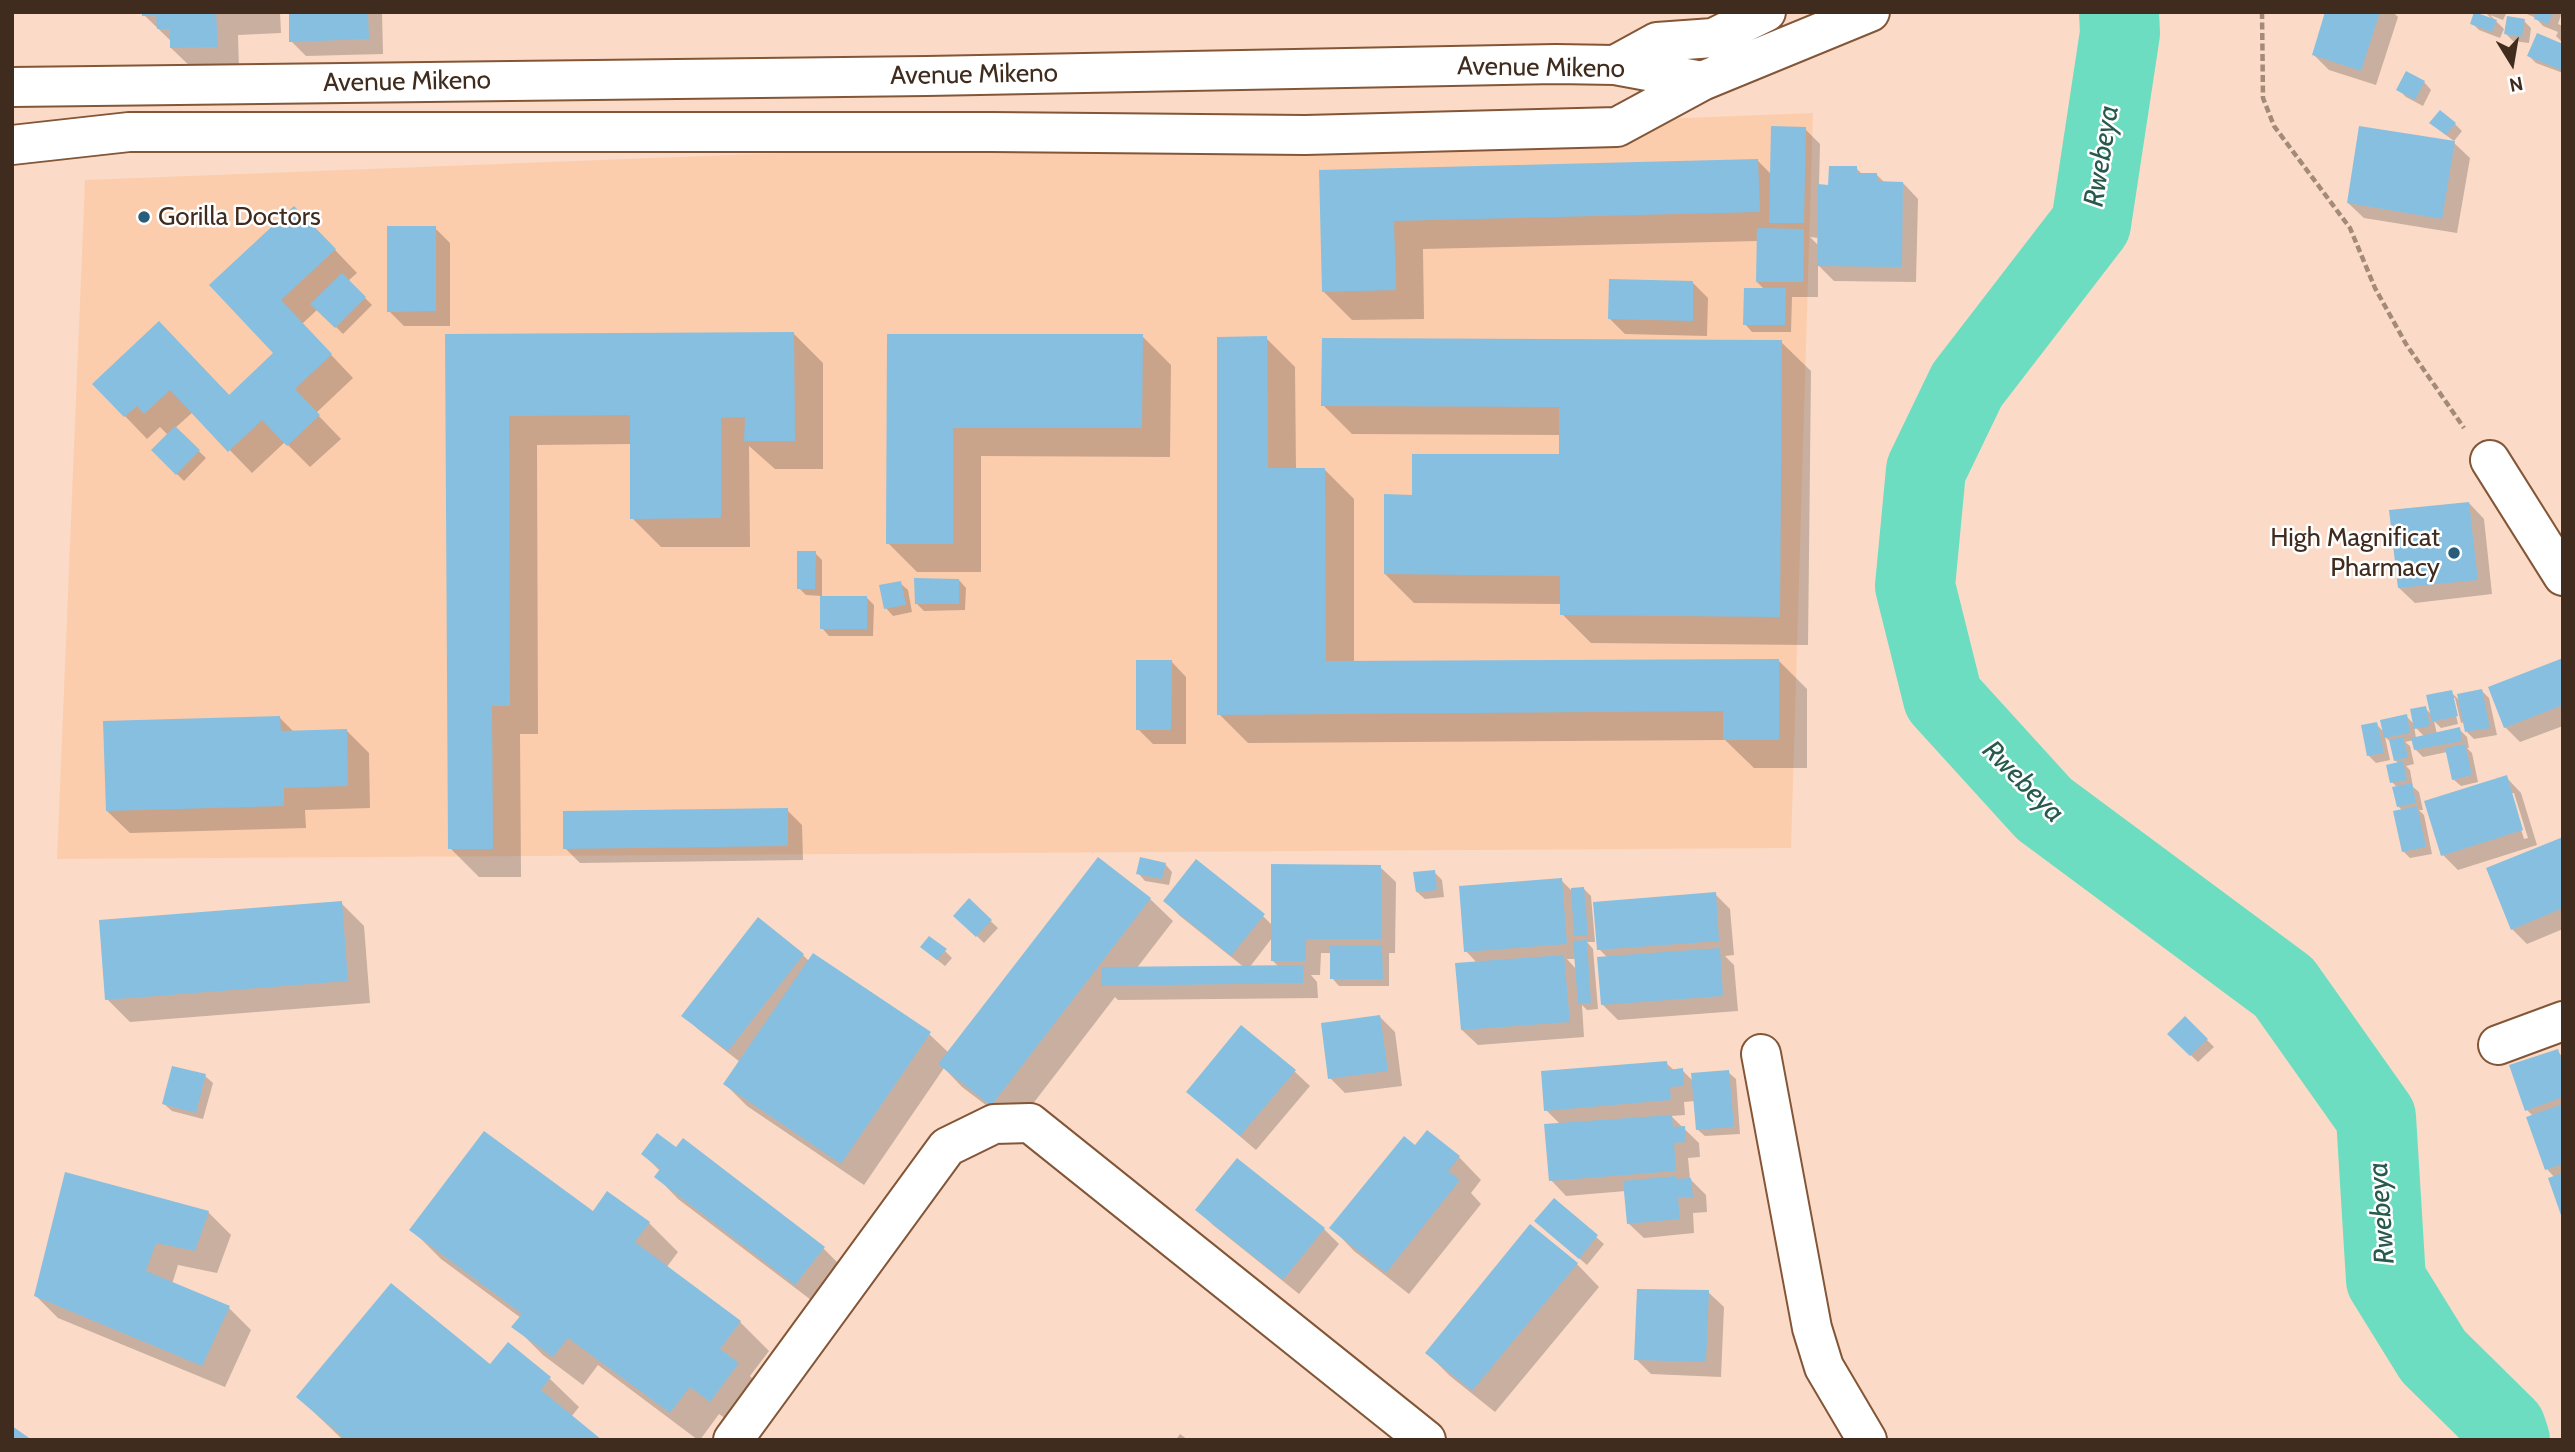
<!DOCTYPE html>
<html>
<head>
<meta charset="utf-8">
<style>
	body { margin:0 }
	#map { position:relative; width:2575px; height:1452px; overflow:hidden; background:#fbdbc7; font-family:Cabin,sans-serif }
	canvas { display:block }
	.frame { position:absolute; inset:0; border:14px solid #402c1e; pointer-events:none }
	.north { position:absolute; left:2477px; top:28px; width:70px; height:70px; -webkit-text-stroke:5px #fff; paint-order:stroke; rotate:169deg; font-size:19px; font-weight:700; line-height:28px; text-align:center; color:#402c1e }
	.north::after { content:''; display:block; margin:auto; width:24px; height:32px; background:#402c1e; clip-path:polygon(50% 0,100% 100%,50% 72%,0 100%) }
</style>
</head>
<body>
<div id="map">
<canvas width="2575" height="1452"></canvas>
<div class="frame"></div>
<div class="north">N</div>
</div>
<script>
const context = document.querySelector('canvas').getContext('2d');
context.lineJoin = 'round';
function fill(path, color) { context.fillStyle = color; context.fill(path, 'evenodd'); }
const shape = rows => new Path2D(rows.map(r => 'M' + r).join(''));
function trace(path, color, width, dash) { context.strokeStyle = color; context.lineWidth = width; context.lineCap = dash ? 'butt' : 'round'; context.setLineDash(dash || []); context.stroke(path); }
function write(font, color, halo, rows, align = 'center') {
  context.font = font + ' Cabin,sans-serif'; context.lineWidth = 5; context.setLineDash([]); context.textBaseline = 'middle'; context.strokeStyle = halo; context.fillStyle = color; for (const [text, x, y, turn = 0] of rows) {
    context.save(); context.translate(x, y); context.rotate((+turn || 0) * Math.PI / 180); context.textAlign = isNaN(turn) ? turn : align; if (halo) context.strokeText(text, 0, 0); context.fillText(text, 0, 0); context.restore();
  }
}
const built = shape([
	[1813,113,1791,848,57,859,85,180]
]);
const shadow = shape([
	[144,12,280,12,281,33,238,35,239,69,194,70,171,48,171,41,144,15],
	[290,12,382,12,383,54,306,56,291,41],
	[2327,12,2393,12,2398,17,2376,85,2329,70,2314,55],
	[2485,12,2507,12,2503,20,2490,15,2504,29,2500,38,2479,30,2472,23,2492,19],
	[2522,12,2559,12,2561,15,2558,24,2563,26,2563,43,2556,36,2558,32,2543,26,2536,18],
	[2524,21,2531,28,2529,43,2513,41,2506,34],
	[2563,46,2563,73,2536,63,2529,56],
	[2424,82,2431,90,2423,106,2406,97,2399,90],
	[2455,124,2462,131,2454,141,2439,130],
	[1805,129,1820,144,1819,186,1830,187,1856,168,1863,175,1877,175,1885,183,1903,183,1918,199,1916,282,1834,281,1818,265,1818,297,1792,297,1791,332,1752,332,1745,324,1765,290,1757,282,1758,241,1423,249,1424,319,1352,320,1323,291,1321,171,1758,161,1772,175],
	[1810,237,1819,238,1819,246],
	[2454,143,2470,158,2457,233,2364,218,2348,203],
	[435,228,450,243,450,326,404,326,389,311],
	[317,231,357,273,348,281,372,305,343,334,318,309,302,324,353,378,316,413,341,439,310,467,285,442,252,473,193,412,175,428,206,458,184,481,153,450,168,435,160,427,147,439,125,416,159,323,230,396,276,353,211,285],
	[1693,283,1708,298,1707,336,1625,334,1610,319],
	[794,334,823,363,823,469,775,469,749,446,750,547,661,547,632,518,632,444,537,445,538,734,520,734,521,877,479,877,450,848,447,336],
	[889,335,1142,336,1171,365,1170,457,981,456,981,572,917,572,888,543],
	[1266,338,1295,367,1296,470,1325,470,1354,499,1354,663,1778,660,1807,689,1807,768,1754,768,1725,740,1248,743,1219,714],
	[1781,342,1811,371,1808,645,1591,643,1562,614,1562,604,1414,603,1385,574,1413,497,1561,456,1561,435,1352,434,1323,405],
	[2469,503,2484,519,2492,594,2415,603,2399,588],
	[815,553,822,560,822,596,806,595,799,588],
	[959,580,966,588,965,610,924,611,916,603],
	[900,583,908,590,912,612,893,616,886,608],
	[866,597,874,605,873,636,829,636,822,628],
	[2563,660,2563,726,2520,742,2505,727],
	[1171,661,1186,677,1186,744,1153,744,1138,729],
	[2482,691,2489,698,2497,735,2474,739,2467,732,2465,722,2461,723,2455,698,2452,698,2458,724,2441,728,2434,721,2437,734,2459,729,2467,737,2469,748,2467,748,2472,753,2478,782,2461,786,2453,779,2447,752,2423,757,2415,749,2414,740,2405,742,2410,746,2414,764,2406,766,2410,770,2413,787,2419,792,2423,810,2419,810,2424,815,2432,854,2410,858,2403,851,2403,811,2398,806,2398,788,2392,782,2399,764,2395,760,2392,743,2385,737,2390,760,2376,763,2368,755,2376,724,2384,732,2406,716,2415,725,2425,708,2432,715,2451,692,2461,702],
	[2414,726,2425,737,2416,738],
	[280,718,294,732,346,730,369,753,370,808,305,810,306,828,130,833,107,811],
	[2506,777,2521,793,2537,845,2458,870,2443,855],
	[2510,793,2514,793,2528,838,2524,839],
	[787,810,802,825,803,860,580,863,565,848],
	[2563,839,2563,929,2527,944,2512,929],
	[1165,864,1172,872,1169,885,1145,881,1138,873],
	[1380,867,1396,882,1395,953,1389,953,1389,986,1339,986,1332,978,1332,953,1321,953,1320,975,1311,975,1317,982,1318,998,1118,1000,1115,997,1015,1127,962,1087,944,1068,864,1185,747,1106,725,1084,740,1062,699,1030,683,1015,803,955,809,961,929,1034,949,1053,1150,899,1173,921,1136,969,1245,968,1180,916,1165,901,1263,916,1272,925],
	[1272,938,1272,960,1279,967,1249,968],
	[1434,872,1442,880,1444,897,1425,899,1417,892],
	[1561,880,1571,890,1584,889,1591,896,1595,942,1587,942,1593,949,1598,1009,1587,1010,1582,1005,1584,1037,1478,1045,1462,1030,1477,963,1466,951],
	[1567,959,1576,959,1577,970],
	[1715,894,1730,909,1734,955,1725,956,1734,965,1738,1011,1618,1020,1603,1005,1608,958,1599,949],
	[969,901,998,928,984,943,955,915],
	[341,903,364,926,370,1003,130,1022,107,999],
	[945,951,952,958,945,966,930,954],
	[1380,1017,1395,1032,1402,1086,1345,1093,1330,1078],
	[2185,1018,2214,1047,2198,1062,2169,1034],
	[2557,1051,2563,1057,2563,1213,2555,1178,2547,1169,2528,1118,2533,1116,2527,1110],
	[1666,1063,1675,1071,1682,1070,1694,1082,1728,1072,1736,1079,1740,1134,1705,1136,1697,1129,1695,1101,1684,1102,1685,1115,1671,1116,1699,1143,1700,1157,1688,1158,1690,1179,1706,1195,1707,1212,1693,1213,1694,1233,1644,1238,1628,1223,1626,1191,1566,1196,1551,1180,1561,1125,1546,1110],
	[1294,1071,1310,1086,1256,1150,1188,1092],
	[205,1076,213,1083,203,1119,172,1111,164,1104],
	[1415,1147,1459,1157,1481,1180,1471,1193,1481,1204,1409,1294,1354,1251,1332,1228],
	[643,1154,824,1249,846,1271,819,1306,678,1199,656,1176,660,1171],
	[608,1193,649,1223,678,1252,666,1268,740,1322,769,1351,750,1376,766,1393,740,1429,719,1414,700,1440,698,1440,598,1365,583,1385,543,1355,514,1326,521,1318,441,1259,412,1230,593,1214],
	[1555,1201,1604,1244,1587,1265,1544,1228],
	[1198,1210,1324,1229,1339,1244,1299,1294,1213,1225],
	[208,1212,231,1235,217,1273,178,1265,172,1284,229,1308,251,1330,225,1387,58,1318,36,1296],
	[1577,1264,1599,1287,1495,1412,1450,1376,1427,1353],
	[1708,1292,1724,1307,1721,1377,1651,1374,1636,1359],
	[508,1344,550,1379,579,1407,571,1417,342,1439,298,1397,490,1367],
	[1180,1434,1188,1440,1176,1440]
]);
const river = shape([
	[2119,12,2120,33,2091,224,1967,385,1926,470,1915,586,1943,698,2044,809,2284,987,2376,1117,2386,1280,2433,1356,2506,1428,2510,1440]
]);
const building = shape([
	[142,12,216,12,218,47,170,48,170,29,157,29,156,15,142,16],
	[289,12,368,12,369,39,289,42],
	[2325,12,2380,12,2361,71,2312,55],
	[2474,12,2497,20,2492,32,2470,24],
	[2536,12,2553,12,2548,24,2534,19],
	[2507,16,2525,19,2522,37,2504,34],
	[2537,33,2563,44,2561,70,2527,56],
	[2406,71,2425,81,2415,100,2396,90],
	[2440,110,2456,123,2446,135,2429,123],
	[1771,126,1806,127,1804,223,1769,223],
	[2359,126,2455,141,2442,219,2347,203],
	[1758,159,1760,212,1394,221,1396,290,1322,292,1319,170],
	[1829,166,1857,166,1857,173,1877,173,1877,181,1903,182,1902,267,1817,266,1818,184,1828,185],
	[294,206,336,249,281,300,332,354,295,389,320,415,287,446,262,420,228,452,170,390,144,414,137,406,124,417,92,384,159,321,229,395,273,353,209,285],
	[387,226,436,226,436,311,387,312],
	[1757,228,1804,229,1803,282,1756,282],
	[342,273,366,297,335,328,310,304],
	[1609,279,1693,281,1693,321,1608,319],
	[1744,288,1786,288,1785,325,1743,325],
	[794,332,795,441,744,441,745,417,721,418,721,518,630,519,630,415,509,416,510,706,492,706,493,849,448,849,445,334],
	[887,334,1143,334,1142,428,953,428,953,544,886,544],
	[1267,336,1268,468,1325,468,1326,661,1779,659,1779,740,1723,740,1723,711,1217,715,1217,337],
	[1322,338,1782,340,1780,617,1560,615,1560,576,1384,574,1384,494,1412,495,1412,454,1559,454,1559,407,1321,406],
	[175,426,200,450,176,475,151,450],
	[2469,502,2478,580,2398,588,2389,510],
	[797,551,816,551,815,589,797,589],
	[914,578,959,579,959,604,915,604],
	[901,581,906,605,884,609,879,585],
	[820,596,867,596,867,629,820,629],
	[2563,658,2563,705,2504,728,2488,687],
	[1136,660,1172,660,1171,730,1136,730],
	[2482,689,2490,728,2465,732,2457,694],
	[2452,690,2458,716,2432,722,2426,695],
	[2426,706,2430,726,2414,729,2410,709],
	[2407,714,2410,733,2384,738,2380,720],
	[280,716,281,731,347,729,348,786,284,788,284,806,106,811,103,721],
	[2377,722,2384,753,2367,756,2361,725],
	[2460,727,2462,741,2414,750,2411,738],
	[2403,737,2408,757,2394,761,2389,740],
	[2465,744,2472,775,2452,780,2445,748],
	[2403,761,2407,780,2390,783,2386,765],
	[2507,775,2523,830,2441,856,2424,801],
	[2412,783,2416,803,2397,807,2392,787],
	[2417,806,2426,847,2402,852,2393,811],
	[788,808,788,846,563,849,563,811],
	[2563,837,2563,908,2511,930,2486,868],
	[1098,857,1151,898,991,1106,938,1064],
	[1140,857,1166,863,1162,879,1136,874],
	[1196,859,1265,914,1231,956,1163,901],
	[1271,864,1381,865,1381,939,1306,939,1306,961,1271,961],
	[1435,870,1437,890,1416,892,1413,872],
	[1562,878,1567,944,1464,952,1459,886],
	[1584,887,1588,935,1574,936,1571,888],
	[1716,892,1719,941,1597,950,1593,902],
	[969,898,992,920,976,937,953,916],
	[342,901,348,981,105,1000,99,920],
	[758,917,804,954,728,1051,681,1016],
	[929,936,947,949,937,960,920,947],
	[1587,940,1591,1003,1578,1004,1573,941],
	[1330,946,1382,946,1383,979,1330,979],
	[1720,948,1723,996,1601,1005,1597,957],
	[813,953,931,1032,841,1164,723,1084],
	[1564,955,1570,1022,1461,1030,1455,963],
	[1303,965,1303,983,1101,986,1101,967],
	[1380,1015,1388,1071,1328,1079,1321,1023],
	[2185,1016,2208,1039,2190,1056,2167,1034],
	[1241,1025,1296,1070,1240,1136,1186,1092],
	[2558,1049,2563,1064,2563,1097,2525,1111,2509,1065],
	[1667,1061,1668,1070,1683,1068,1684,1086,1670,1087,1671,1100,1544,1111,1541,1071],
	[172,1066,206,1074,196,1113,162,1104],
	[1729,1070,1734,1127,1696,1130,1691,1073],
	[2563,1104,2563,1164,2545,1170,2526,1117],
	[1672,1115,1673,1127,1685,1126,1686,1142,1674,1143,1676,1171,1549,1181,1544,1124],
	[1427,1130,1460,1156,1448,1171,1460,1180,1386,1273,1329,1228,1404,1136,1415,1145],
	[484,1131,593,1211,607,1191,650,1222,635,1242,741,1321,720,1349,739,1363,710,1402,690,1387,670,1413,568,1338,553,1357,511,1327,522,1314,409,1230],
	[657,1133,676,1147,683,1138,825,1247,795,1285,654,1177,660,1169,641,1154],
	[1237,1158,1325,1228,1283,1280,1195,1210],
	[65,1172,209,1211,195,1251,156,1243,146,1271,230,1306,202,1366,34,1296],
	[2563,1173,2563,1217,2562,1218,2548,1178],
	[1676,1176,1677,1179,1691,1178,1693,1197,1678,1198,1680,1219,1627,1224,1623,1181],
	[1554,1198,1598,1235,1579,1259,1534,1221],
	[1530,1224,1578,1263,1472,1391,1425,1353],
	[391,1283,490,1364,508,1342,551,1377,541,1390,602,1440,339,1440,342,1436,296,1397],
	[1637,1289,1709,1290,1706,1362,1634,1360],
	[12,1426,32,1440,12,1440]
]);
const path = shape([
	[2262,12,2263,98,2274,126,2350,228,2375,288,2406,344,2464,428]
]);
const minor = shape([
	[1615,65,1657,42,1713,38,1766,12],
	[12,87,927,76,1556,64,1615,65,1702,81],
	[12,145,129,132,992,132,1305,135,1617,127,1702,81,1870,12],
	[2490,460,2563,576],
	[2498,1045,2563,1021],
	[1761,1054,1812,1328,1824,1367,1867,1440],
	[733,1440,947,1147,994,1124,1030,1123,1426,1440]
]);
const markers = [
	[144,217,7,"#295d79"],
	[2454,553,7,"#295d79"]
];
const streetNames = [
	["Avenue Mikeno",1541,68,1],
	["Avenue Mikeno",974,75,-1],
	["Avenue Mikeno",407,82,-1]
];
const poiNames = [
	["Gorilla Doctors",158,217],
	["High Magnificat",2440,538,"right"],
	["Pharmacy",2440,568,"right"]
];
const waterNames = [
	["Rwebeya",2102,156,-81],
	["Rwebeya",2023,782,45],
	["Rwebeya",2382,1213,-94]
];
fill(built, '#fccdad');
fill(shadow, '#0003');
trace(river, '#6cddc1', 80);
fill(building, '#87bfe0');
trace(minor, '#835637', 42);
trace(path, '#a48a78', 4.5, [7, 3.5]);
trace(minor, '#fff', 38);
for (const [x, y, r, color] of markers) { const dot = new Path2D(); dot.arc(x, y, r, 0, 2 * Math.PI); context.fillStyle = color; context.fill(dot); trace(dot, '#fff', 2.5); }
write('26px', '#402c1e', '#fff', streetNames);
write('26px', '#402c1e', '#fff', poiNames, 'left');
write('italic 28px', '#29594d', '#fff', waterNames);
</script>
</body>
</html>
